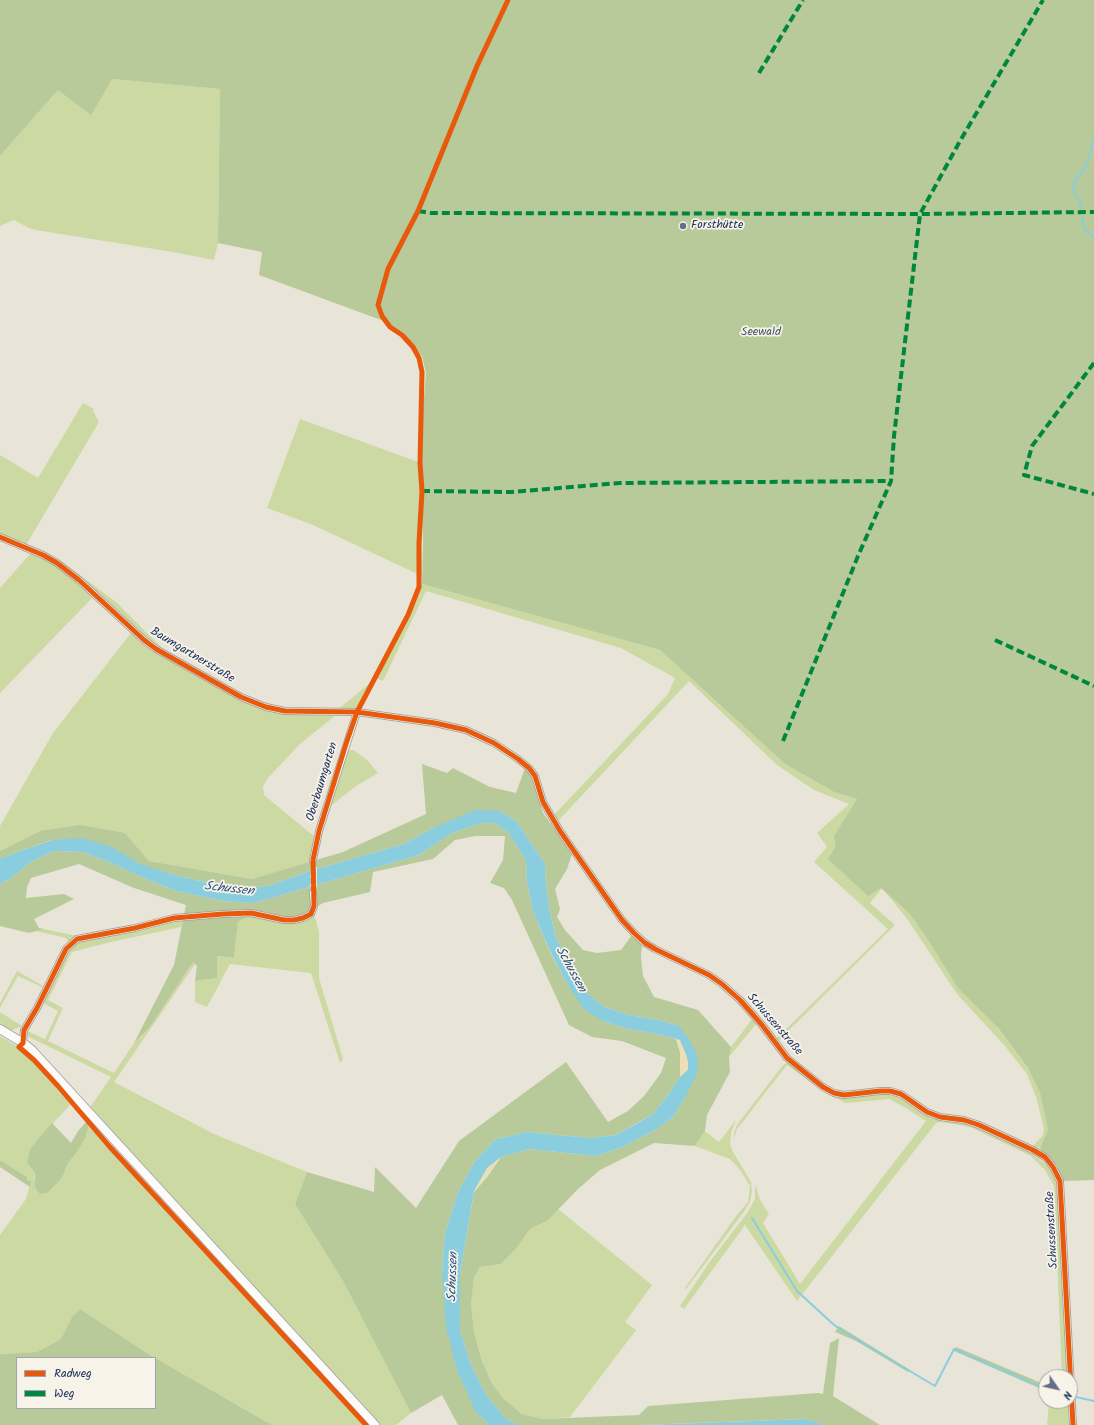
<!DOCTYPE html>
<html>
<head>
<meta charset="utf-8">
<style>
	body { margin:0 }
	#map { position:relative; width:1094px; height:1425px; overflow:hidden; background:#e8e5d8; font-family:Kalam,sans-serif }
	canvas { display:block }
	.legend { position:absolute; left:16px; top:1357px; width:140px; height:52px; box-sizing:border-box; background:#f7f3e8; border:1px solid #9fa5b1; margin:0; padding:5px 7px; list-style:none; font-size:12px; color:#1b2f5e }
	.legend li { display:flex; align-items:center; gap:8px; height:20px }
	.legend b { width:20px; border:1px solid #9fa5b1 }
	.north { position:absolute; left:1038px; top:1369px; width:40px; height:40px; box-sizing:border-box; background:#f7f3e8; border:1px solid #9fa5b1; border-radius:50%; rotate:124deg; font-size:11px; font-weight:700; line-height:16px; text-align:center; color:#1b2f5e }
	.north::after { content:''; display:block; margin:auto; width:14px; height:18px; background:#636f89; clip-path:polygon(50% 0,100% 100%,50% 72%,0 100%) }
</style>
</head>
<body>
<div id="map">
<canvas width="1094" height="1425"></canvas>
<ul class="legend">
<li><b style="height:5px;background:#e8590c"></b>Radweg</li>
<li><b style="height:5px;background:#00873e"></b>Weg</li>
</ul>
<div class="north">N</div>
</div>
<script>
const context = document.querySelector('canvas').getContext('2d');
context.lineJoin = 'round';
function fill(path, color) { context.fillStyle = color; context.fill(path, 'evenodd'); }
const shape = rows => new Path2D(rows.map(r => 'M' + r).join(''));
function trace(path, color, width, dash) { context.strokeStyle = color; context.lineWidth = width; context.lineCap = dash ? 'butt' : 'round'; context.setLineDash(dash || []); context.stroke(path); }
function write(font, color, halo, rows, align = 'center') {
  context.font = font + ' Kalam,sans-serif'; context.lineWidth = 3.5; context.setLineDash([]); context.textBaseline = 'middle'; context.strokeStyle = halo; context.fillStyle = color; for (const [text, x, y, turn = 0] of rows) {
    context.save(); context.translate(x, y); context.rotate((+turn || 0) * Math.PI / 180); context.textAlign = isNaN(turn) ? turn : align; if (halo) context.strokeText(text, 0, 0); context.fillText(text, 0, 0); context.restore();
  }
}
const green = shape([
	[112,79,220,89,218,243,214,260,173,252,36,230,29,228,14,220,0,226,0,156,58,90],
	[83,403,94,409,93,411,99,422,26,545,0,534,0,455,38,478],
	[300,419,421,463,422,576,313,525,267,508],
	[31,553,52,563,94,596,0,693,0,588],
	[53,558,64,563,116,602,166,652,144,637,93,588],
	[422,584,660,650,785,764,834,792,857,799,835,836,881,888,910,914,1028,1068,1040,1093,1048,1130,1040,1148,1032,1147,1043,1135,1044,1128,1036,1097,1027,1074,1005,1046,957,994,908,920,882,888,870,903,895,925,778,1041,776,1039,888,929,814,862,827,847,817,833,849,804,814,790,777,765,689,681,557,822,553,816,668,694,675,678,621,648,426,591,383,681,376,678,360,711,336,711,376,678],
	[131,633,162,656,282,713,336,715,300,744,267,779,263,787,264,795,315,837,310,862,252,879,149,861,125,833,40,831,0,851,0,826,53,733],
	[346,750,353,750,355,751,367,760,378,773,356,786,328,808],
	[248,916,291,923,315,917,319,932,319,978,343,1059,340,1063,311,973,230,964,207,1007,195,1002,195,981,217,978,217,956,234,958,238,922],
	[183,919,181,927,111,942,72,952,48,1000,63,1008,48,1041,114,1073,134,1043,150,1027,193,962,195,964,114,1082,214,1134,307,1172,295,1204,343,1281,411,1413,396,1425,380,1425,89,1109,111,1077,25,1035,27,1031,45,1039,58,1011,43,1003,68,950,74,944,81,941,129,932,164,923],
	[44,929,77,936,69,942,66,938,36,931],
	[17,971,45,987,44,988,18,976,0,1008,0,1003],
	[0,1012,22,1026,10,1031,0,1026],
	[753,1018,780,1051,784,1059,756,1024,729,1057,731,1047],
	[0,1036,21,1049,72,1103,38,1139,27,1163,35,1173,34,1180,68,1163,82,1142,89,1124,154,1197,365,1425,272,1425,150,1355,80,1309,72,1317,61,1339,37,1352,0,1354,0,1235,26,1199,31,1181,27,1180,27,1177,0,1160],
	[787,1063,830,1093,869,1095,889,1093,905,1100,930,1118,969,1124,987,1131,1019,1146,1039,1159,1051,1170,1056,1179,1059,1196,1068,1377,1062,1377,1054,1186,1045,1170,1031,1156,970,1127,941,1122,936,1123,797,1301,745,1225,684,1309,680,1306,711,1260,748,1212,755,1199,755,1184,760,1200,769,1214,763,1223,800,1284,926,1121,906,1108,889,1099,846,1103,827,1094,787,1065,737,1129,734,1139,734,1132,737,1125,783,1065],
	[736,1120,731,1133,730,1144,733,1152,751,1182,752,1191,750,1202,743,1213,686,1289,685,1288,736,1216,748,1202,750,1186,741,1171,730,1159,695,1146,705,1131,719,1142],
	[558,1209,652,1285,625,1322,636,1330,570,1417,542,1419,522,1414,503,1398,491,1382,481,1358,474,1332,471,1304,474,1278,480,1267,501,1264,515,1250,530,1229,547,1221],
	[1049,1401,1070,1402,1071,1425,1047,1425]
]);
const forest = shape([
	[0,0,1094,0,1094,1180,1063,1181,1056,1164,1045,1155,1040,1148,1048,1130,1040,1093,1028,1068,998,1028,958,988,927,938,910,914,881,888,868,896,828,859,836,846,834,836,857,799,834,792,785,764,660,650,422,584,423,543,421,435,426,373,422,356,405,336,381,320,259,275,262,252,218,243,220,89,112,79,91,115,58,90,0,156],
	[422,764,447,773,453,768,490,787,516,793,525,768,531,775,543,813,572,854,567,869,555,889,560,909,557,917,565,930,583,950,597,953,621,950,632,935,642,945,641,957,643,976,654,997,698,1010,731,1047,729,1057,730,1072,707,1115,705,1131,695,1146,654,1143,600,1170,578,1189,547,1221,530,1229,515,1250,501,1264,480,1267,474,1278,471,1304,474,1332,481,1358,491,1382,503,1398,522,1414,542,1419,639,1415,648,1406,818,1393,823,1394,830,1343,839,1338,833,1396,880,1425,824,1425,806,1419,640,1425,519,1425,506,1419,486,1395,471,1365,460,1330,460,1274,474,1192,487,1177,501,1157,529,1149,596,1156,625,1146,655,1130,672,1118,686,1096,679,1026,658,1020,629,1015,604,1007,587,993,556,938,549,908,546,883,545,864,517,822,500,811,433,828,404,844,310,871,268,886,246,888,218,885,174,875,140,865,112,847,51,840,12,854,0,859,0,851,40,831,80,825,125,833,149,861,252,879,343,852,426,814],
	[481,823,495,823,509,833,526,861,527,882,533,911,549,950,569,987,603,1021,628,1029,658,1034,676,1039,680,1052,681,1073,680,1077,669,1094,653,1114,616,1135,590,1138,526,1132,496,1139,475,1161,458,1192,445,1233,442,1272,476,1413,490,1425,458,1425,442,1395,411,1413,343,1281,295,1204,307,1172,374,1192,375,1167,416,1208,459,1141,566,1062,608,1122,628,1111,644,1096,661,1073,666,1058,622,1041,592,1037,569,1025,512,900,504,888,490,883,503,860,505,836,475,836,455,840,433,859,373,872,370,892,323,903,303,915,295,918,248,916,238,922,234,958,217,956,217,978,195,981,197,966,193,962,150,1027,134,1043,174,965,186,905,134,888,79,864,31,878,27,887,26,898,64,894,74,899,34,919,39,928,44,929,29,933,0,926,0,884,11,878,31,862,54,851,82,852,109,862,137,875,176,891,223,901,254,903,419,855,452,833],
	[87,1121,89,1124,85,1138,78,1150,68,1163,61,1179,47,1193,40,1194,35,1187,35,1173,27,1163,30,1150,38,1139,52,1123,71,1143,78,1131],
	[0,1160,27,1177,27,1180,31,1181,30,1187,0,1167],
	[80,1309,150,1355,272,1425,0,1425,0,1354,37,1352,61,1339,72,1317],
	[17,1358,155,1358,155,1408,17,1408],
	[839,1326,910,1370,908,1372,856,1341,835,1332],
	[956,1347,1046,1385,1046,1391,954,1351]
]);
const sand = shape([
	[676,1039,680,1040,686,1054,688,1061,688,1070,680,1077,680,1052],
	[501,1157,487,1177,474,1192,487,1168]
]);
const water = shape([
	[475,810,500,811,517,822,545,864,546,883,549,908,556,938,587,993,604,1007,629,1015,658,1020,679,1026,690,1041,697,1055,698,1071,686,1096,672,1118,655,1130,625,1146,596,1156,529,1149,501,1157,487,1168,474,1191,460,1274,460,1330,471,1365,486,1395,506,1419,519,1425,490,1425,476,1413,457,1370,446,1327,442,1272,445,1233,458,1192,475,1161,496,1139,526,1132,590,1138,616,1135,638,1123,653,1114,669,1094,680,1077,688,1070,688,1061,686,1054,680,1040,658,1034,628,1029,603,1021,584,1009,569,987,549,949,533,911,527,882,526,861,509,833,495,823,481,823,452,833,419,855,254,903,223,901,176,891,137,875,109,862,82,852,54,851,31,862,11,878,0,884,0,859,12,854,52,840,82,838,112,847,140,864,174,875,218,885,246,888,268,886,310,871,404,844,433,828],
	[806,1419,824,1425,640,1425,700,1423]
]);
const pier = shape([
	[317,867,317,887,310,889,310,869]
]);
const stream = shape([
	[1081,208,1080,201,1075,194,1073,185,1077,177,1085,169,1094,140],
	[1082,218,1085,230,1094,237],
	[752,1218,797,1291,833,1324,841,1330,935,1386,954,1349,1046,1389],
	[1076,1397,1094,1401]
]);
const minorTunnel = shape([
	[313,893,313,860]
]);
const minor = shape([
	[0,537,43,555,57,563,79,580,144,640,156,649,241,697,266,707,285,711,357,712,435,723,466,730,494,743,518,759,529,768,535,776,543,802,560,831,622,920,634,933,645,943,655,949,709,975,722,984,740,1000,762,1025,787,1058,823,1087,834,1093,844,1095,880,1091,890,1091,901,1094,927,1112,940,1117,964,1120,979,1125,1033,1150,1045,1157,1053,1167,1060,1181,1073,1425],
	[313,860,319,831,357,712],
	[23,1043,24,1030,37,1008,66,949,77,939,135,928,174,918,223,914,251,913,284,920,294,920,303,918,311,914,314,906,313,893]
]);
const tertiary = shape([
	[0,1029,23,1043,32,1050,375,1425]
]);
const quiet = shape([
	[759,73,803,0],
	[418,211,431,213,920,214,1094,212],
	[1094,363,1032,446,1024,475,1094,494],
	[422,491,511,492,620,483,891,481],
	[995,640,1094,686],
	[783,741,858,556,891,481,894,436,920,214,960,141,1043,0]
]);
const cycleway = shape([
	[0,537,43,555,57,563,79,580,144,640,156,649,241,697,266,707,285,711,357,712,435,723,466,730,494,743,518,759,529,768,535,776,543,802,560,831,622,920,634,933,645,943,655,949,709,975,722,984,740,1000,762,1025,787,1058,823,1087,834,1093,844,1095,880,1091,890,1091,901,1094,927,1112,940,1117,964,1120,979,1125,1033,1150,1045,1157,1053,1167,1060,1181,1073,1425],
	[366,1425,109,1146,58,1086,34,1060,19,1047,23,1043,24,1030,37,1008,66,949,77,939,135,928,174,918,223,914,251,913,284,920,294,920,303,918,311,914,314,906,313,860,319,831,346,744,357,712,408,615,419,587,419,543,422,491,420,463,422,372,419,358,413,347,402,335,390,327,382,316,378,305,388,269,418,211,477,66,508,0]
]);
const markers = [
	[683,226,4,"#636f89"]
];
const poiNames = [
	["Forsthütte",691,226]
];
const parkNames = [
	["Seewald",761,333]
];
const streetNames = [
	["Baumgartnerstraße",192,656,31],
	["Oberbaumgarten",323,782,-73],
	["Schussenstraße",774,1025,49],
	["Schussenstraße",1053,1230,-93]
];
const waterNames = [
	["Schussen",229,890,6],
	["Schussen",570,970,61],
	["Schussen",454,1277,-88]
];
fill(green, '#ccd9a2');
fill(forest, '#b8c99a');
fill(sand, '#ebdfb8');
fill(water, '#8acdde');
fill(pier, '#e8e5d8');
trace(stream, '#8acdde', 2);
trace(minorTunnel, '#bfc1c0', 6, [6, 3]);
trace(minor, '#a6a7a5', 8);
trace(tertiary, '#a6a7a5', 10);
trace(minor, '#fcfbf9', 6);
trace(tertiary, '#fcfbf9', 8);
trace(quiet, '#00873e', 4, [8, 4]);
trace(cycleway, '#e8590c', 5);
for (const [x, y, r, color] of markers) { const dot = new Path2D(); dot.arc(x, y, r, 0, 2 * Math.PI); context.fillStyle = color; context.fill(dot); trace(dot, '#f7f3e8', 1.5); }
write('12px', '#1b2f5e', '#f7f3e8', poiNames, 'left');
write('12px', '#425764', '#f7f3e8', parkNames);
write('12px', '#1b2f5e', '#f7f3e8', streetNames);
write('italic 13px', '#2c547e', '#f7f3e8', waterNames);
</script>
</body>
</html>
